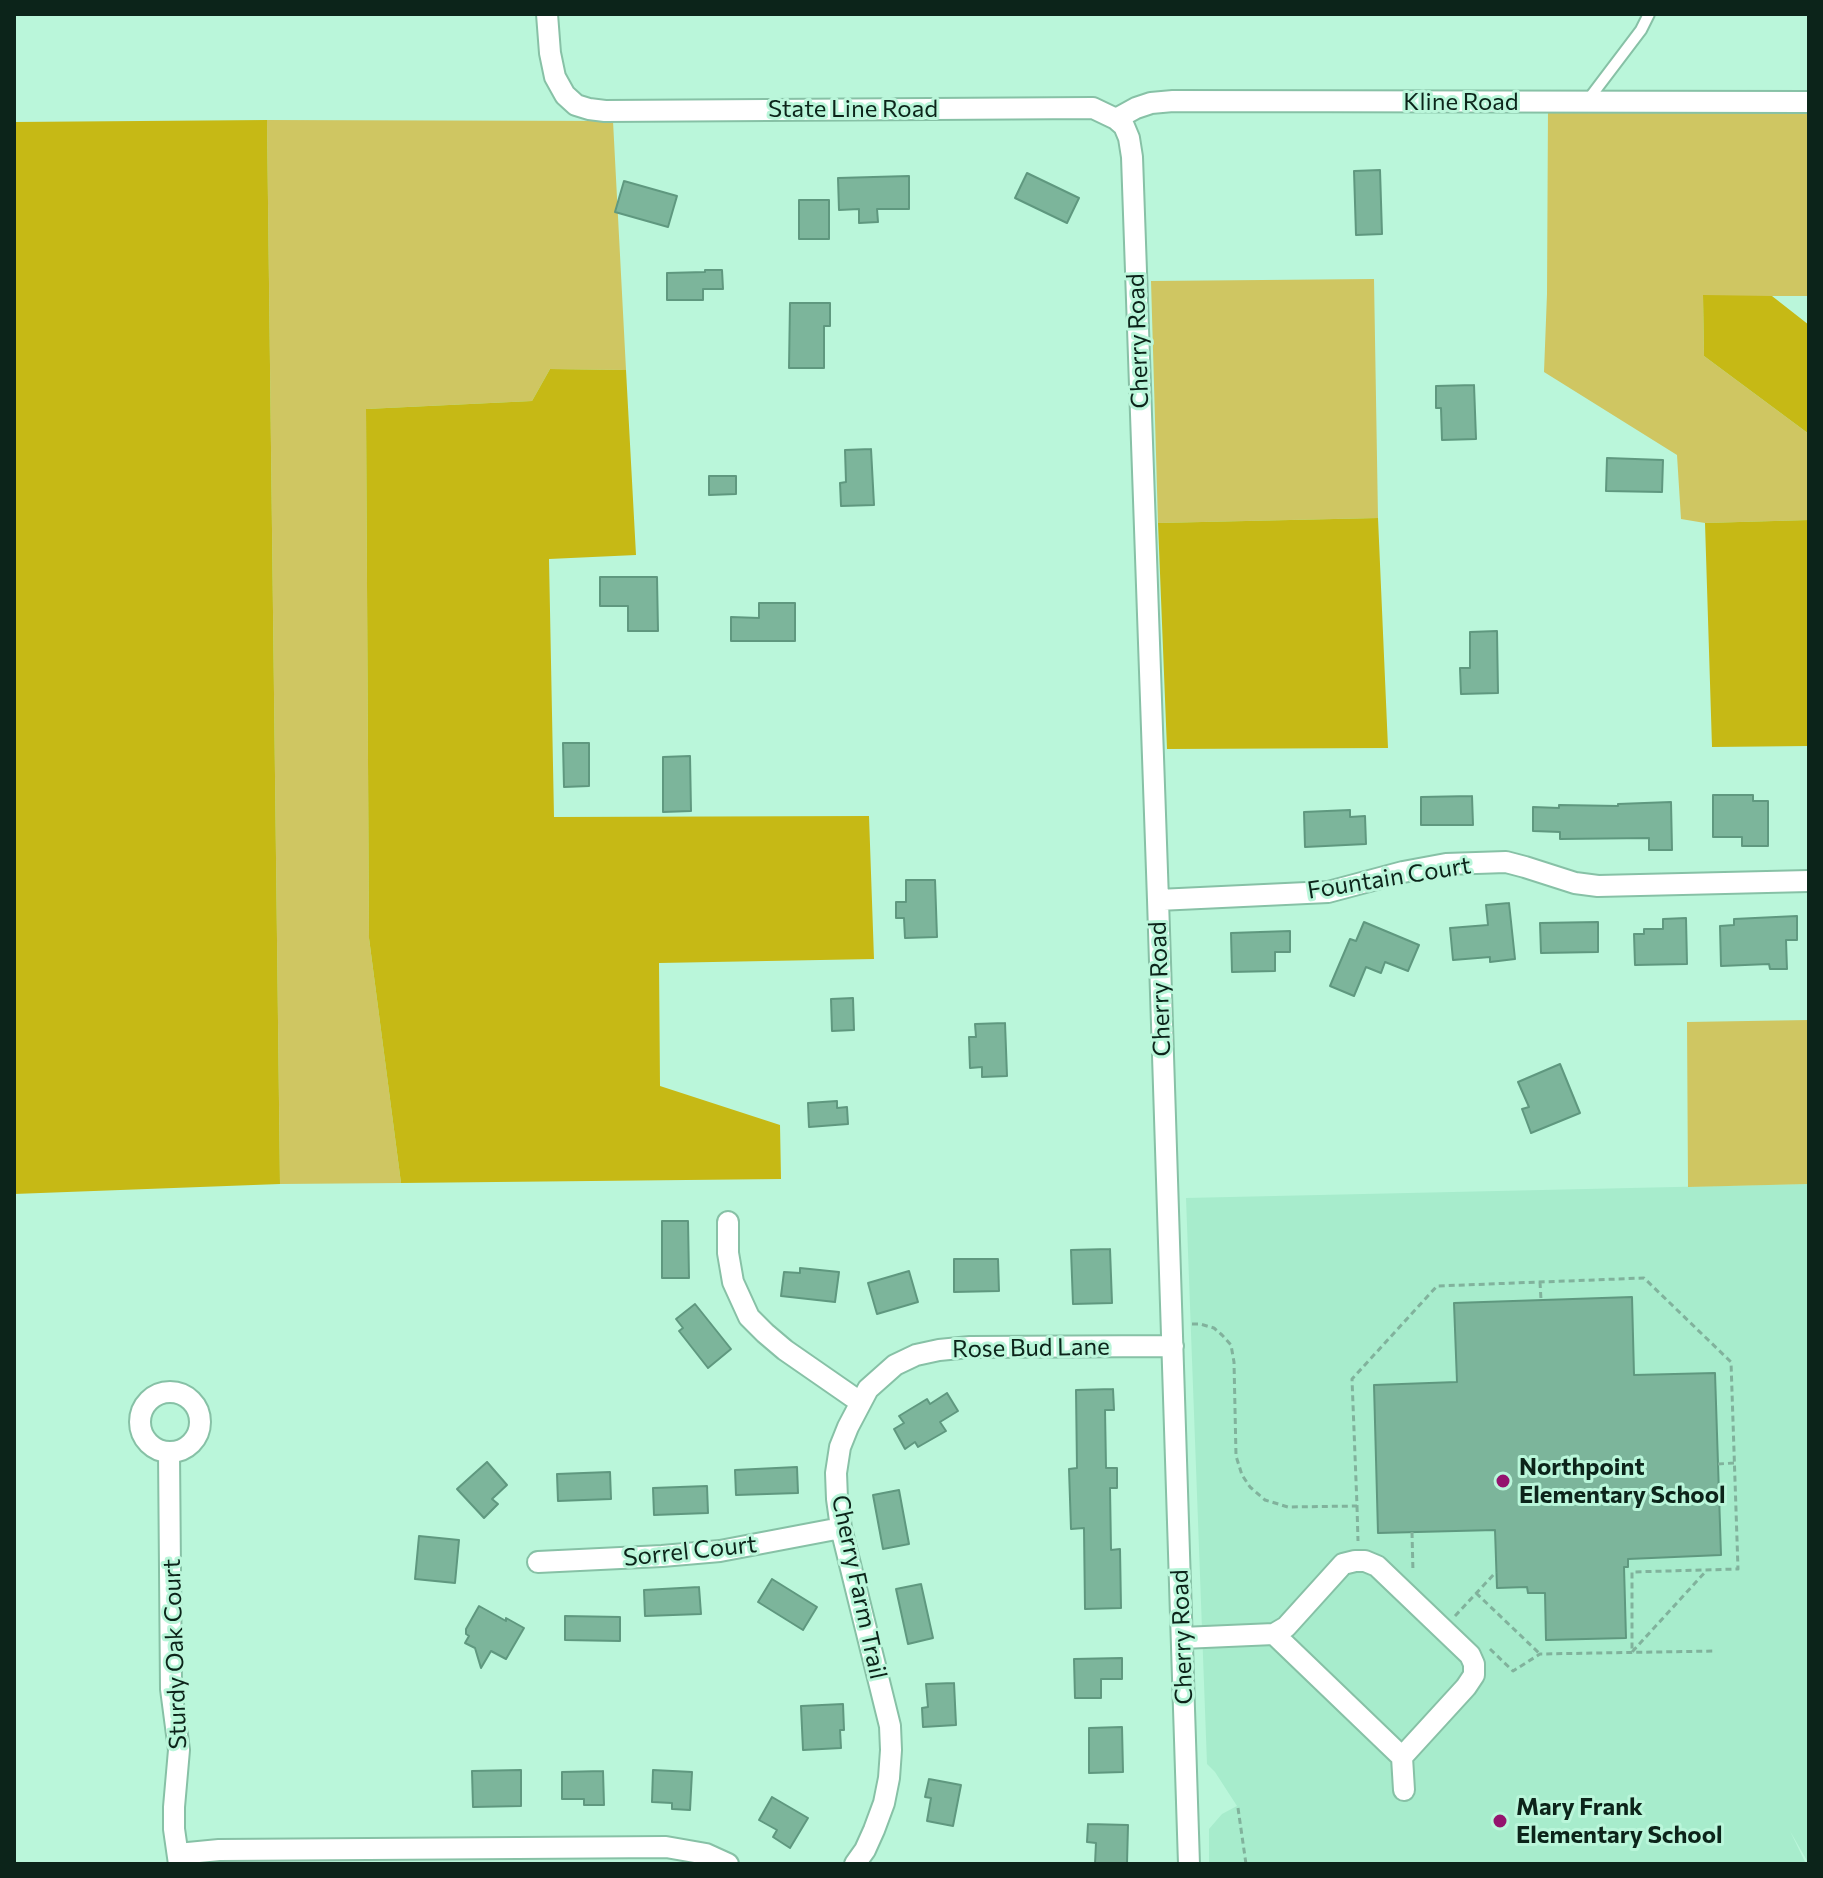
<!DOCTYPE html>
<html>
<head>
<meta charset="utf-8">
<style>
	body { margin:0 }
	#map { position:relative; width:1823px; height:1878px; overflow:hidden; background:#baf6da; font-family:Commissioner,sans-serif }
	canvas { display:block }
	.frame { position:absolute; inset:0; border:16px solid #0c241a; pointer-events:none }
</style>
</head>
<body>
<div id="map">
<canvas width="1823" height="1878"></canvas>
<div class="frame"></div>
</div>
<script>
const context = document.querySelector('canvas').getContext('2d');
context.lineJoin = 'round';
function fill(path, color) { context.fillStyle = color; context.fill(path, 'evenodd'); }
const shape = rows => new Path2D(rows.map(r => 'M' + r).join(''));
function trace(path, color, width, dash) { context.strokeStyle = color; context.lineWidth = width; context.lineCap = dash ? 'butt' : 'round'; context.setLineDash(dash || []); context.stroke(path); }
function write(font, color, halo, rows, align = 'center') {
  context.font = font + ' Commissioner,sans-serif'; context.lineWidth = 6; context.setLineDash([]); context.textBaseline = 'middle'; context.strokeStyle = halo; context.fillStyle = color; for (const [text, x, y, turn = 0] of rows) {
    context.save(); context.translate(x, y); context.rotate((+turn || 0) * Math.PI / 180); context.textAlign = isNaN(turn) ? turn : align; if (halo) context.strokeText(text, 0, 0); context.fillText(text, 0, 0); context.restore();
  }
}
const built = shape([
	[1809,1184,1809,1864,1790,1831,1806,1864,1209,1864,1209,1829,1222,1814,1237,1806,1215,1772,1207,1764,1186,1198]
]);
const green = shape([
	[1809,107,1809,296,1703,296,1704,356,1809,434,1809,520,1705,523,1681,519,1677,455,1544,372,1547,294,1548,108],
	[267,120,613,121,626,370,550,369,532,401,366,409,369,938,401,1183,280,1184],
	[1374,279,1378,518,1158,523,1151,281],
	[1809,1020,1809,1184,1688,1187,1687,1022]
]);
const forest = shape([
	[267,120,280,1184,14,1194,14,122],
	[1703,295,1772,296,1809,325,1809,434,1704,356],
	[550,369,626,370,636,555,549,559,554,817,869,816,874,959,659,963,660,1086,780,1125,781,1179,401,1183,369,938,366,409,532,401],
	[1378,518,1388,748,1167,749,1158,523],
	[1809,520,1809,746,1712,747,1705,523]
]);
const building = shape([
	[1380,170,1382,234,1356,235,1354,171,1380,170],
	[1027,173,1079,198,1067,223,1015,198,1027,173],
	[909,176,909,209,877,209,878,222,859,223,859,209,839,210,838,178,909,176],
	[624,181,677,196,668,227,615,212,624,181],
	[799,200,829,200,829,239,799,239,799,200],
	[705,270,722,270,723,289,703,289,703,300,667,300,667,273,705,272,705,270],
	[790,303,830,303,830,326,824,326,824,368,789,368,790,303],
	[1474,385,1476,439,1442,440,1441,408,1436,408,1436,386,1474,385],
	[871,449,874,505,841,506,840,483,846,482,845,450,871,449],
	[1607,458,1663,460,1662,492,1606,491,1607,458],
	[709,476,736,476,736,494,709,495,709,476],
	[600,577,657,577,658,631,628,631,628,606,600,606,600,577],
	[759,603,795,603,795,641,731,641,731,617,759,618,759,603],
	[1497,631,1498,693,1461,694,1460,668,1470,668,1470,632,1497,631],
	[563,743,589,743,589,786,564,787,563,743],
	[690,756,691,811,663,812,663,757,690,756],
	[1713,795,1753,795,1753,801,1768,801,1768,846,1742,846,1742,837,1713,837,1713,795],
	[1472,796,1473,825,1421,825,1421,797,1472,796],
	[1671,802,1672,850,1649,850,1649,838,1560,839,1560,832,1533,831,1533,807,1559,808,1559,805,1618,806,1618,804,1671,802],
	[1350,810,1350,817,1365,816,1366,844,1305,847,1304,812,1350,810],
	[906,880,935,880,937,937,905,938,904,918,896,918,896,902,906,902,906,880],
	[1509,903,1515,959,1490,962,1490,957,1453,960,1450,928,1488,925,1486,905,1509,903],
	[1797,916,1797,940,1786,940,1787,969,1770,969,1769,964,1721,966,1720,926,1734,925,1734,919,1797,916],
	[1686,918,1687,964,1635,965,1634,934,1644,934,1644,929,1663,929,1663,919,1686,918],
	[1364,922,1419,945,1408,971,1385,962,1381,973,1366,967,1354,996,1330,986,1350,939,1356,941,1364,922],
	[1598,922,1598,952,1541,953,1540,923,1598,922],
	[1290,931,1290,952,1275,952,1275,971,1232,972,1231,933,1290,931],
	[853,998,854,1030,832,1031,831,999,853,998],
	[1005,1023,1007,1076,982,1077,982,1067,970,1068,969,1037,976,1037,975,1024,1005,1023],
	[1560,1064,1580,1113,1531,1133,1522,1109,1529,1107,1518,1082,1560,1064],
	[837,1101,837,1108,847,1107,848,1124,809,1127,808,1103,837,1101],
	[662,1221,688,1221,689,1278,662,1278,662,1221],
	[1110,1249,1112,1303,1073,1304,1071,1250,1110,1249],
	[954,1259,998,1259,999,1291,954,1292,954,1259],
	[800,1268,839,1272,835,1302,781,1296,784,1272,800,1273,800,1268],
	[909,1271,918,1302,877,1314,868,1283,909,1271],
	[1632,1297,1634,1375,1715,1373,1721,1555,1628,1559,1628,1567,1624,1567,1626,1638,1546,1640,1545,1593,1528,1593,1527,1587,1497,1588,1495,1530,1378,1533,1374,1385,1457,1382,1454,1303,1632,1297],
	[695,1304,731,1349,708,1368,679,1331,683,1328,676,1319,695,1304],
	[1113,1389,1114,1410,1105,1410,1106,1468,1117,1468,1117,1488,1110,1488,1111,1550,1120,1549,1121,1608,1085,1609,1084,1528,1071,1529,1069,1469,1077,1468,1076,1390,1113,1389],
	[947,1393,958,1411,940,1422,946,1431,918,1447,915,1442,905,1449,894,1429,904,1423,899,1416,927,1399,930,1404,947,1393],
	[487,1462,507,1485,492,1499,498,1504,484,1518,457,1489,487,1462],
	[797,1467,798,1493,736,1495,735,1470,797,1467],
	[610,1472,611,1499,558,1501,557,1474,610,1472],
	[707,1486,708,1513,654,1515,653,1488,707,1486],
	[899,1490,909,1544,883,1549,873,1495,899,1490],
	[419,1536,459,1540,455,1583,415,1579,419,1536],
	[772,1579,817,1607,803,1630,758,1602,772,1579],
	[921,1584,933,1638,908,1644,896,1589,921,1584],
	[699,1587,701,1614,645,1616,644,1590,699,1587],
	[479,1606,506,1621,506,1618,524,1628,506,1659,491,1651,481,1668,475,1648,465,1643,469,1636,466,1634,466,1629,479,1606],
	[565,1616,620,1617,620,1641,565,1640,565,1616],
	[1122,1658,1122,1679,1101,1679,1101,1698,1075,1698,1074,1659,1122,1658],
	[954,1683,956,1725,923,1727,922,1708,928,1707,926,1684,954,1683],
	[843,1704,844,1730,840,1730,841,1748,803,1750,801,1706,843,1704],
	[1122,1727,1123,1772,1089,1773,1089,1728,1122,1727],
	[521,1770,521,1806,473,1807,472,1771,521,1770],
	[653,1770,692,1772,690,1810,672,1809,672,1803,652,1802,653,1770],
	[603,1771,604,1805,584,1805,584,1799,562,1799,562,1772,603,1771],
	[929,1779,961,1785,953,1826,927,1821,931,1798,925,1797,929,1779],
	[772,1797,808,1818,790,1848,773,1837,777,1830,759,1820,772,1797],
	[1088,1824,1128,1825,1127,1864,1095,1864,1096,1843,1087,1842,1088,1824]
]);
const path = shape([
	[1540,1282,1541,1300],
	[1192,1324,1200,1324,1214,1328,1222,1335,1231,1345,1234,1362,1236,1456,1242,1475,1250,1487,1265,1500,1288,1507,1357,1506,1352,1379,1437,1286,1644,1278,1731,1362,1738,1569,1632,1572,1632,1652,1707,1570],
	[1718,1464,1734,1463],
	[1357,1506,1358,1541],
	[1412,1532,1413,1572],
	[1476,1593,1540,1654],
	[1455,1616,1496,1572],
	[1490,1649,1513,1671,1540,1654,1715,1651],
	[1238,1808,1246,1864]
]);
const service = shape([
	[1588,100,1641,30,1649,14]
]);
const minor = shape([
	[547,14,550,53,555,77,565,95,576,105,589,109,605,111,1093,108,1116,119,1124,126,1129,138,1132,157,1158,900,1189,1864],
	[1116,119,1136,108,1151,103,1173,101,1809,102],
	[1158,900,1328,892,1403,872,1446,864,1506,862,1525,867,1575,883,1598,886,1809,881],
	[728,1222,728,1253,733,1282,749,1317,765,1333,785,1350,860,1402],
	'140 1422a30 30 0 1 1 60 0a30 30 0 1 1-60 0Z',
	[169,1452,171,1689,179,1750,174,1807,174,1829,179,1864],
	[538,1562,662,1556,720,1551,841,1528],
	[1274,1634,1402,1757],
	[1182,1638,1274,1634,1286,1627,1343,1564,1355,1561,1365,1561,1377,1566,1470,1655,1474,1664,1474,1675,1466,1687,1402,1757,1404,1790],
	[178,1854,219,1850,666,1847,706,1854,728,1864],
	[855,1864,865,1850,874,1830,884,1803,889,1778,891,1750,890,1726,841,1528,837,1499,836,1473,840,1447,848,1427,868,1389,895,1365,916,1355,939,1350,970,1347,1173,1346]
]);
const markers = [
	[1503,1481,8,"#94146e"],
	[1500,1821,8,"#94146e"]
];
const streetNames = [
	["Kline Road",1461,102],
	["State Line Road",853,109],
	["Cherry Road",1138,341,-92],
	["Fountain Court",1389,878,-9],
	["Cherry Road",1160,989,-92],
	["Rose Bud Lane",1031,1348,-1],
	["Sorrel Court",690,1551,-6],
	["Cherry Farm Trail",859,1587,78],
	["Cherry Road",1182,1637,-92],
	["Sturdy Oak Court",175,1654,-92]
];
const poiNames = [
	["Northpoint",1519,1467],
	["Elementary School",1519,1495],
	["Mary Frank",1516,1807],
	["Elementary School",1516,1835]
];
fill(built, '#a7eccc');
fill(green, '#cfc662');
fill(forest, '#c6b915');
fill(building, '#7cb59b');
trace(building, '#5f987f', 2);
trace(service, '#87c1a6', 14);
trace(minor, '#87c1a6', 24);
trace(path, '#81b29c', 3, [6, 4]);
trace(service, '#fff', 10);
trace(minor, '#fff', 20);
for (const [x, y, r, color] of markers) { const dot = new Path2D(); dot.arc(x, y, r, 0, 2 * Math.PI); context.fillStyle = color; context.fill(dot); trace(dot, '#baf6da', 3); }
write('24px', '#0c241a', '#baf6da', streetNames);
write('bold 24px', '#0c241a', '#baf6da', poiNames, 'left');
</script>
</body>
</html>
